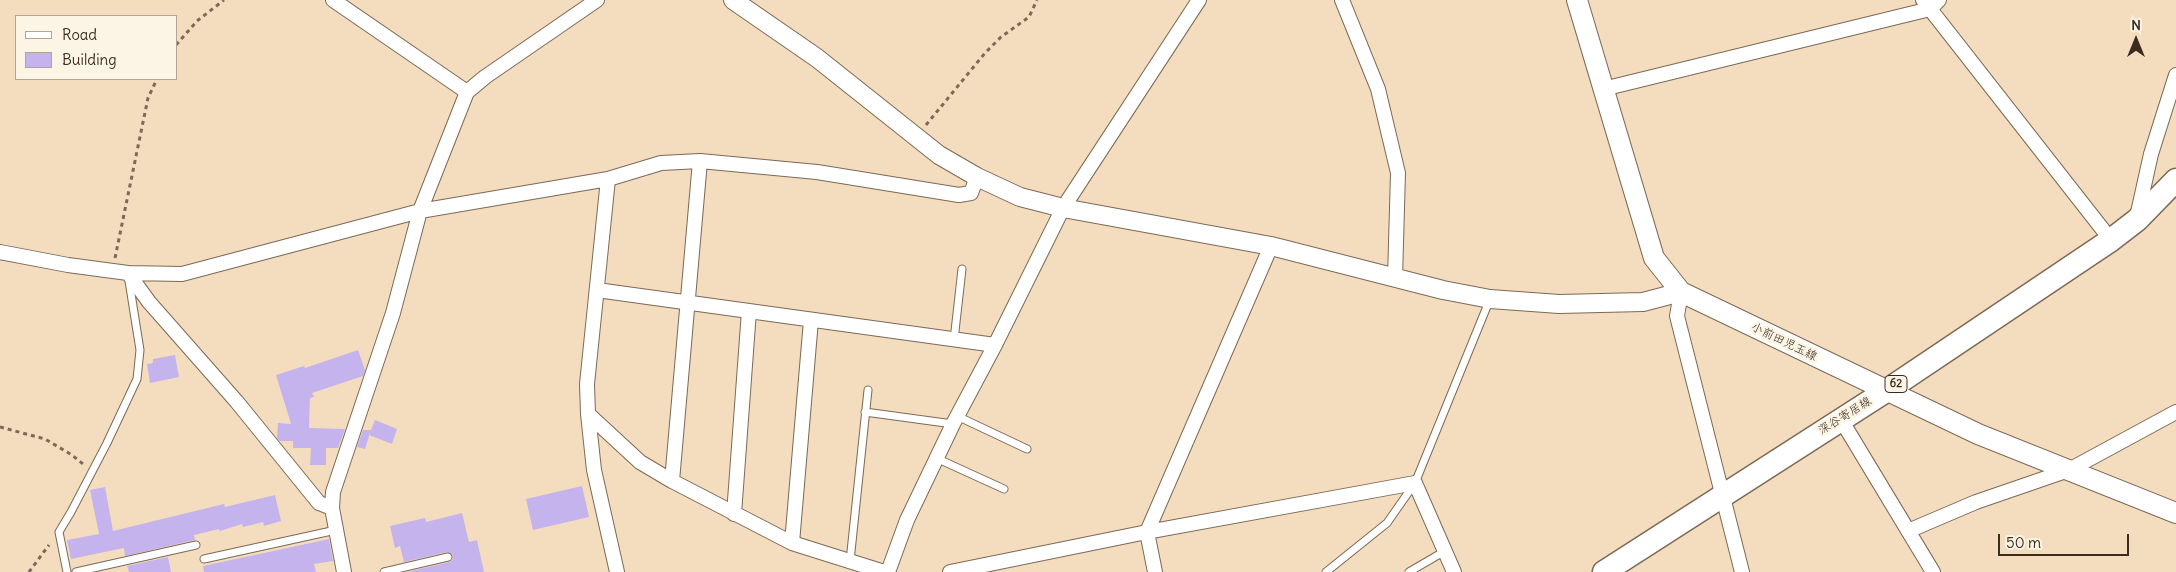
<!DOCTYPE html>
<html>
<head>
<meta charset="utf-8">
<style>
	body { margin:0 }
	#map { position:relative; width:2176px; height:572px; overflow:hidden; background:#f4ddbf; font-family:Delius,sans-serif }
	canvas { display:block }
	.legend { position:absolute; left:15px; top:15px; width:162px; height:65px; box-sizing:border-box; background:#fcf5e5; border:1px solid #afa495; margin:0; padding:6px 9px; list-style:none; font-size:15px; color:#3b2a1e }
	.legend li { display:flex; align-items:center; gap:10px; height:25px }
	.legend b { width:25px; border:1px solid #afa495 }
	.north { position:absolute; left:2111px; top:15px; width:50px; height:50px; -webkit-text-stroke:4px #fcf5e5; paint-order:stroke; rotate:0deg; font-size:14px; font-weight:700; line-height:20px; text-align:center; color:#3b2a1e }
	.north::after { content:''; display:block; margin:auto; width:18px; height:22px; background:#3b2a1e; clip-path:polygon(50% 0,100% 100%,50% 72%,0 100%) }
	.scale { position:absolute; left:1998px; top:534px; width:131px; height:22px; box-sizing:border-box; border:2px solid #3b2a1e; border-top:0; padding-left:6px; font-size:15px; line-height:18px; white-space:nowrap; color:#3b2a1e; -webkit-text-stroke:4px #fcf5e5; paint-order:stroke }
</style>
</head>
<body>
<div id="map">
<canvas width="2176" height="572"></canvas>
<ul class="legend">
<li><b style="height:6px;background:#fff"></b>Road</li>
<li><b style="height:14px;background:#c5b3ed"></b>Building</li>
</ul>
<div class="north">N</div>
<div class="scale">50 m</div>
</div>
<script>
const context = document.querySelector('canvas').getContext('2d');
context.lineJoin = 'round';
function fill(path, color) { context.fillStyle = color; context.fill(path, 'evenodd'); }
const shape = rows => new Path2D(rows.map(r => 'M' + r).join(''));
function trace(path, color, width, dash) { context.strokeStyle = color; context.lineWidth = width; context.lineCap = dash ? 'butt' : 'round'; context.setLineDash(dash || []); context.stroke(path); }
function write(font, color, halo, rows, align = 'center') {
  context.font = font + ' Delius,"Klee One",sans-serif'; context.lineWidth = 5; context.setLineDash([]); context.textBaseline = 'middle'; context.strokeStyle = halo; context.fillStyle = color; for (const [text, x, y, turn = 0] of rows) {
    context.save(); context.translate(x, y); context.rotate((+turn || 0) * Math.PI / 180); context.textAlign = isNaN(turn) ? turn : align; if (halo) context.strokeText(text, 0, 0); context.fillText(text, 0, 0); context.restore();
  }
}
const building = shape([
	[358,350,365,370,363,376,312,393,314,397,310,398,309,428,345,429,338,448,326,448,326,465,310,465,311,448,293,448,293,441,280,441,277,438,278,423,291,424,276,375,304,366,305,368],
	[175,355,179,377,150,383,147,364,153,363,153,359],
	[375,420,397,429,392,444,369,435],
	[363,430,371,430,365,449,357,447],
	[582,486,589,517,533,530,526,499],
	[105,487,113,531,224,504,225,507,275,495,281,521,264,526,263,522,243,527,242,524,220,531,219,529,194,535,195,540,125,556,124,548,71,559,67,540,99,534,90,490],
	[462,513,469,542,477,540,484,572,407,572,449,562,453,559,453,555,447,552,404,562,400,546,395,548,390,526,425,518,426,522],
	[329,539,333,561,314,564,316,572,204,572,203,566],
	[168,557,171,572,129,572,127,566]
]);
const path = shape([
	[176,45,197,21,224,0],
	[926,125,985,53,1001,37,1029,17,1037,0],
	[115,258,148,98,157,79],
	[0,427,45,439,72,455,83,464],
	[29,572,49,545]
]);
const service = shape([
	[954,340,962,269],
	[865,412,953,424],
	[957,416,1027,449],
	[936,458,1004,489],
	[204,559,336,530],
	[850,561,868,390],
	[67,572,59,532,71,512,107,443,137,379,140,350,129,281],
	[76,572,196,545],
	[384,572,448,557],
	[1326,572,1387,523,1415,483,1490,299],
	[1409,572,1445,551]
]);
const minor = shape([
	[333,0,467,92],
	[1342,0,1378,89,1398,173,1395,278],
	[1923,0,2111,240],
	[1603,89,1930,9,1939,0],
	[608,179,587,384,588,414,594,470,617,572],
	[2137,217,2151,154,2176,75],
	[0,252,68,265,128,273,182,274,420,211,608,179,661,163,700,161,817,172,959,195,971,193,977,177],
	[128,273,149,302,237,402,319,503,332,508],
	[597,290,995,345],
	[1681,292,1677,316,1742,572],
	[588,414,640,462,672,481,792,543,884,572],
	[1840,418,1933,572],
	[672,481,700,161],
	[734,514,749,311],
	[1908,531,1976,502,2069,470,2176,412],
	[792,543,811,320],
	[344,572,332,508,333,492,393,313,420,211,467,92,485,77,597,0],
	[888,572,907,520,953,424,995,345,1063,208,1199,0],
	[950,572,1147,532,1415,483,1454,572],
	[1155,572,1147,532,1271,246]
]);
const tertiary = shape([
	[733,0,817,58,939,155,977,177,1020,197,1063,208,1271,246,1443,290,1490,299,1559,304,1643,302,1681,292]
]);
const secondary = shape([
	[1577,0,1654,258,1681,292,1978,434,2176,513]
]);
const primary = shape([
	[1604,572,1886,391,2111,240,2137,220,2176,180]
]);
const shields = [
	[1896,384,22]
];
const shieldNames = [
	["62",1896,384]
];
const streetNames = [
	["小前田児玉線",1784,342,26],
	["深谷寄居線",1845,416,-32]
];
fill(building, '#c5b3ed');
trace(service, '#7c6956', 9);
trace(minor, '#7c6956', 16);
trace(tertiary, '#7c6956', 20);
trace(secondary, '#7c6956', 22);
trace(primary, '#7c6956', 25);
trace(path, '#7c6956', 3, [4, 4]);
trace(service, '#fff', 7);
trace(minor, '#fff', 14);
trace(tertiary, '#fff', 18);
trace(secondary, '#fff', 20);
trace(primary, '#fff', 22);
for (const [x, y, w] of shields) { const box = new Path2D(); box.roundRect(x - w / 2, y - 8.5, w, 17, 4); context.fillStyle = '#fcf5e5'; context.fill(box); trace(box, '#3b2a1e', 1); }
write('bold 11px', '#3b2a1e', null, shieldNames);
write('12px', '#3b2a1e', '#fcf5e5', streetNames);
</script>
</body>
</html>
